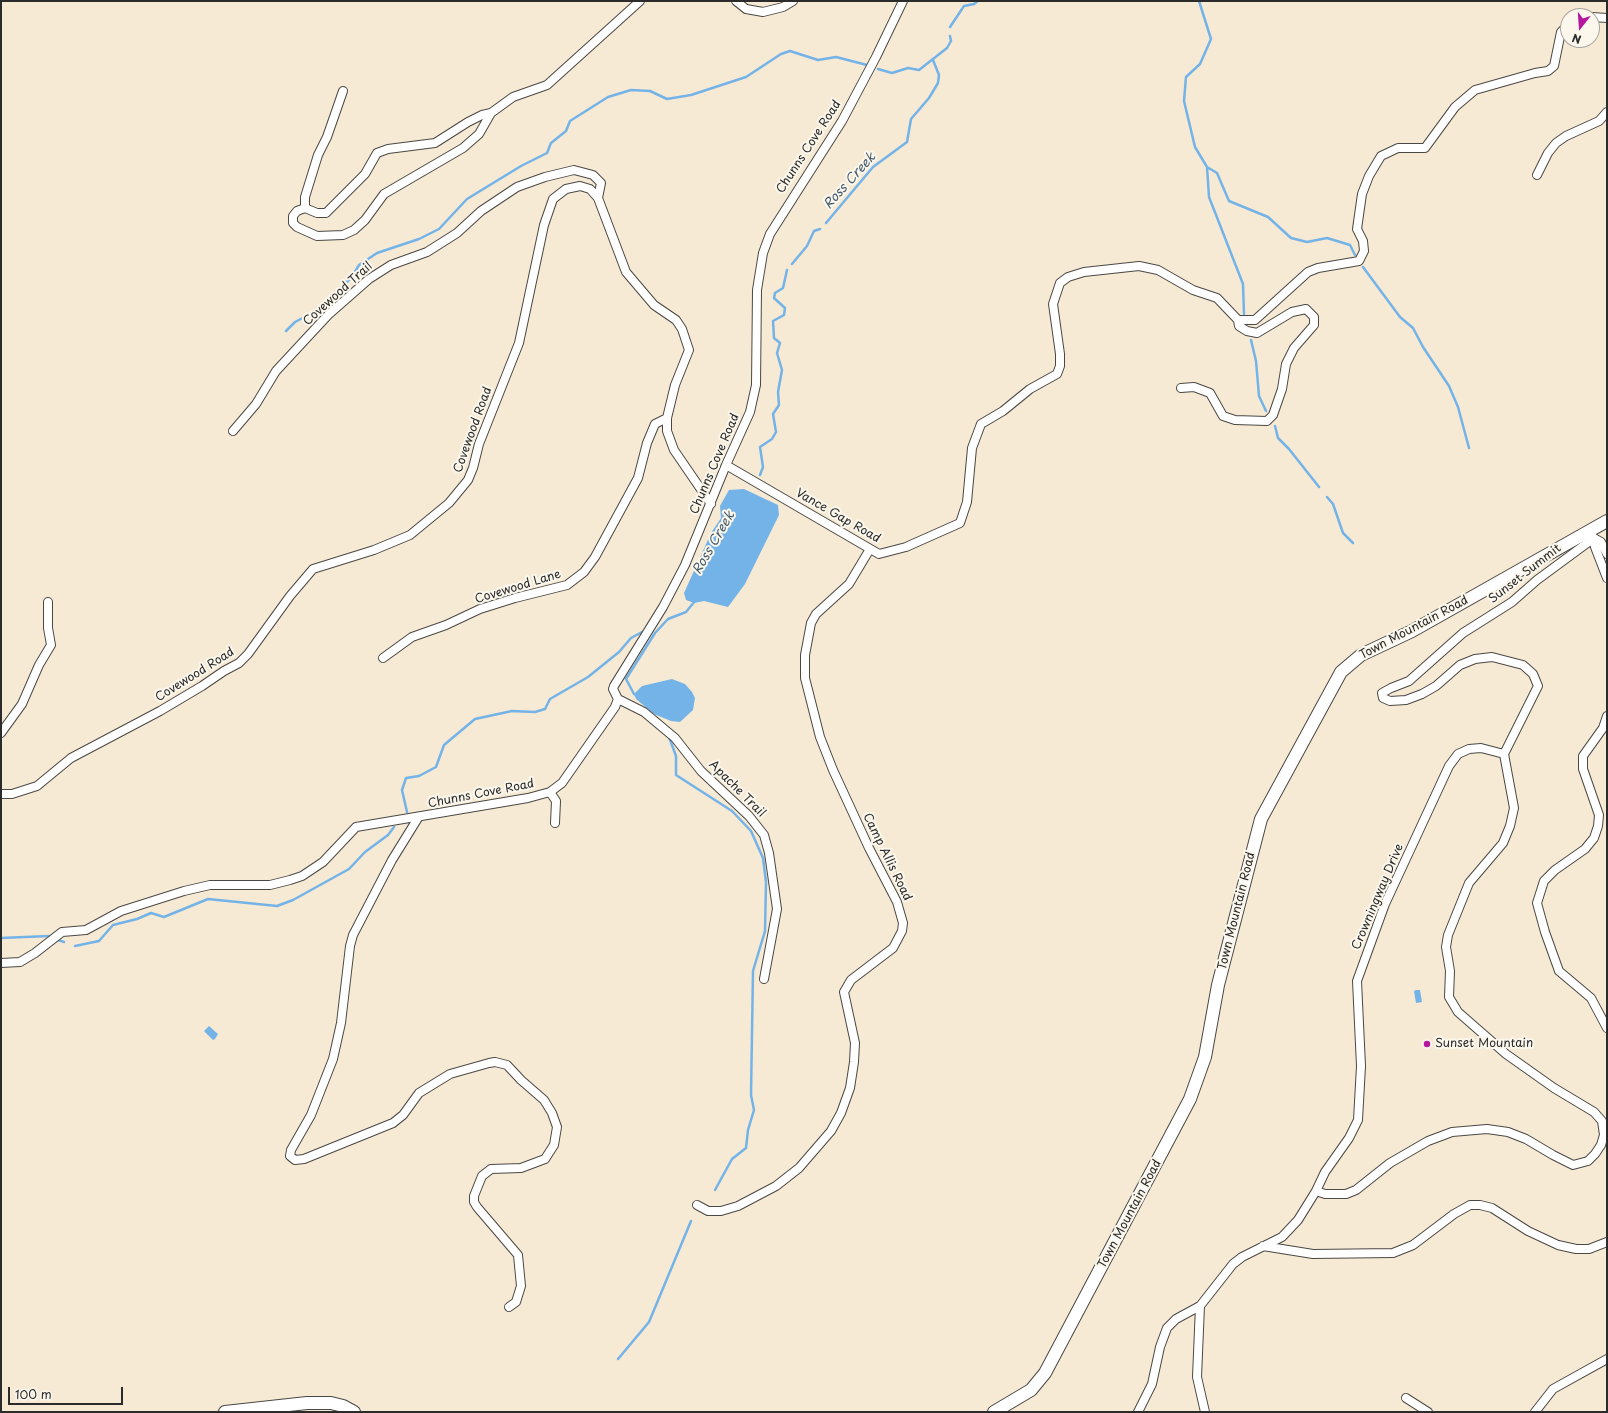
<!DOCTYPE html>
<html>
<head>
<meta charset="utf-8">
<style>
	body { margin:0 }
	#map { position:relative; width:1608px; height:1413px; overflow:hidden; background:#f7ead5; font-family:"Playpen Sans",sans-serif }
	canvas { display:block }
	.frame { position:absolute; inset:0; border:2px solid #2b2b2b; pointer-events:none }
	.north { position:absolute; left:1560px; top:8px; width:40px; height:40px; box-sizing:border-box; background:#fbf7ec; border:1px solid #a8a59f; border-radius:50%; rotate:197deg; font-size:11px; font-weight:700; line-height:16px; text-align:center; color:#2b2b2b }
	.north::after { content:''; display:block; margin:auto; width:14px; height:18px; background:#b5179e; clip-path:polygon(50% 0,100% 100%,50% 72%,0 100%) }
	.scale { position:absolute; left:8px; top:1387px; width:115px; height:18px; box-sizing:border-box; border:2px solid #2b2b2b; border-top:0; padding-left:5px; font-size:12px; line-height:14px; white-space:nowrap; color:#2b2b2b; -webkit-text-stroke:3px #fbf7ec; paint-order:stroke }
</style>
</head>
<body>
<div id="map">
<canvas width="1608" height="1413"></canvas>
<div class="frame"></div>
<div class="north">N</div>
<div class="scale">100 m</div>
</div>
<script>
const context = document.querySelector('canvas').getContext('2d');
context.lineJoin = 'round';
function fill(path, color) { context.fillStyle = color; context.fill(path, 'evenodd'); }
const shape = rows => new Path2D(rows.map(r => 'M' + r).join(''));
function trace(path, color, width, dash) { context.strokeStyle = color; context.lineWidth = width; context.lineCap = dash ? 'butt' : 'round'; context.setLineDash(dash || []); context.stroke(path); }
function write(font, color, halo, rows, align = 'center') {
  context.font = font + ' "Playpen Sans",sans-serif'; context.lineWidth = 4; context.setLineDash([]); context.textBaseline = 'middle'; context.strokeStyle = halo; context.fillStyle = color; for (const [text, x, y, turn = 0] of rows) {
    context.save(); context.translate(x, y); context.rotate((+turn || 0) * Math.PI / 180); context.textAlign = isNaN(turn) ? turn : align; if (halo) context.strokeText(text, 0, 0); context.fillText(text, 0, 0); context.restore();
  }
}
const water = shape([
	[744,489,778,505,779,515,745,584,728,607,704,601,694,603,686,600,684,593,711,533,721,518,720,506,729,490],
	[672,679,685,684,692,692,695,698,693,710,680,722,671,721,654,714,636,699,634,694,642,686],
	[1416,990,1420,990,1422,1002,1416,1003,1414,991],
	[209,1026,218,1034,215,1039,213,1040,204,1031]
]);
const stream = shape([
	[1199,1,1211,39,1200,64,1186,77,1184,101,1195,147,1207,167,1209,197,1243,284,1244,314],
	[950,27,964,6,974,4,978,1],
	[878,69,892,73,908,68,919,70,947,48,951,41,950,36],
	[1207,167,1217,173,1229,201,1268,217,1291,238,1307,242,1327,238,1350,245,1355,255],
	[826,223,873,167,907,142,911,119,929,98,938,83,939,75,933,60],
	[792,264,807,246,814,231,820,229],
	[1363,267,1400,317,1413,328,1423,347,1449,386,1458,407,1469,448],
	[286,331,295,322,312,313,331,297,352,277,359,265,377,253,419,239,439,229,467,199,521,166,547,153,551,143,566,131,570,121,608,97,631,90,650,91,667,99,691,95,746,77,781,54,790,51,818,60,836,57,867,65],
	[1251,340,1256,361,1259,396,1266,411],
	[1275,426,1278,438,1289,449,1319,487],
	[760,475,763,467,760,447,772,439,776,432,773,414,779,405,778,392,782,370,777,353,780,343,774,338,773,321,784,315,785,308,774,298,775,293,783,288,787,270],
	[1327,497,1333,504,1343,533,1353,543],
	[636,695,634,694,626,679,655,633,668,619,686,612,695,601],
	[669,737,676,756,676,775,732,811,751,831,763,858,766,882,765,931,753,971,751,1095,754,1110,748,1130,746,1148,732,1159,715,1190],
	[407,812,402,790,406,778,419,776,436,767,444,745,475,719,512,711,535,712,545,709,550,699,588,677,619,652,631,638,642,632],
	[1,938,49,936],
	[58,940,64,942],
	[75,946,99,941,113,925,137,919,151,913,164,917,208,899,277,906,293,900,349,869,365,852,388,835,394,827],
	[618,1359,649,1322,691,1221]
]);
const street = shape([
	[736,1,746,9,763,12,783,7,793,1],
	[1592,17,1607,18],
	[491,113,482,115,468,122,435,143,388,149,377,153,365,174,326,213,317,213,305,208,297,211,293,216,293,223,297,227,317,236,343,235,354,230,365,220,384,194,463,148,479,134,491,113,513,97,547,85,640,1],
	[1537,175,1548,153,1556,143,1566,136,1599,121,1607,112],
	[305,208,305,197,318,155,327,137,343,91],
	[1181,388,1194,387,1210,393,1223,416,1235,420,1267,421,1273,415,1282,389,1286,364,1294,348,1314,325,1314,317,1306,309,1292,312,1257,333,1247,331,1239,326,1238,320],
	[233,431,256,404,276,371,328,315,369,279,391,265,427,252,457,233,481,211,517,187,545,177,574,170,593,175,601,183,598,198],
	[726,465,879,554,906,547,960,523,967,502,972,448,981,424,1003,411,1030,389,1057,374,1060,366,1060,354,1053,304,1060,283,1068,277,1084,272,1139,266,1158,270,1193,290,1217,298,1238,320,1255,320,1308,272,1318,268,1359,261,1364,251,1363,241,1357,229,1362,194,1369,176,1381,156,1398,148,1425,148,1455,107,1475,90,1535,73,1548,71,1554,66,1561,32,1568,25],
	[1592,535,1595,547,1607,578],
	[383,658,412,637,446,625,480,609,515,598,567,585,584,572,595,557,638,478,647,443,655,424,667,418],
	[618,699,644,712,675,738,701,771,749,816,764,835,769,853,777,909,764,979],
	[1607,716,1603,728,1583,756,1583,769,1599,815,1598,826,1594,838,1585,849,1555,870,1544,881,1537,903,1545,932,1559,971,1591,998,1607,1028],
	[1,733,22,704,39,665,51,645,48,628,48,602],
	[550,792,556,801,555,823],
	[1,794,12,794,37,786,71,758,160,711,202,686,224,671,239,663,248,654,290,596,313,569,374,550,410,535,449,503,468,480,473,468,479,444,519,343,544,225,553,199,566,189,580,186,590,189,598,198,626,272,654,305,676,320,682,329,689,350,675,385,667,418,667,431,674,450,711,504],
	[418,818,392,860,353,935,350,946,341,1023,333,1059,311,1115,291,1150,290,1156,295,1160,304,1159,393,1123,403,1115,419,1093,450,1074,489,1063,495,1062,507,1065,521,1080,544,1100,552,1113,557,1127,554,1145,545,1159,521,1168,491,1169,482,1176,474,1196,474,1202,477,1207,518,1255,521,1286,516,1302,509,1307],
	[1,963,20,962,35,953,62,932,86,930,121,911,184,891,210,885,270,885,290,880,302,876,323,862,356,827,528,798,550,792,562,783,615,707,618,699,613,689,614,686,663,607,685,565,726,465,750,412,756,385,757,290,763,253,770,234,842,121,876,57,903,1],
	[1316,1191,1325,1172,1349,1138,1358,1120,1361,1066,1357,981,1385,904,1449,766,1458,754,1469,749,1481,748,1504,754],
	[697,1205,708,1211,721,1211,738,1206,776,1186,799,1168,831,1131,841,1113,850,1088,854,1062,855,1043,844,992,851,980,893,948,902,931,903,923,897,902,869,848,833,770,820,737,805,678,805,655,811,623,816,614,849,584,870,549],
	[1263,1246,1313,1254,1393,1253,1413,1245,1454,1214,1470,1205,1480,1205,1492,1208,1528,1231,1558,1245,1576,1249,1589,1249,1607,1242],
	[1200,1306,1197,1377,1205,1412],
	[1406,1398,1428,1412],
	[1138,1412,1152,1384,1160,1347,1167,1328,1176,1319,1200,1306,1233,1264,1242,1257,1282,1237,1298,1220,1316,1191,1325,1194,1346,1194,1356,1190,1390,1163,1428,1141,1452,1132,1487,1129,1508,1132,1526,1139,1553,1155,1573,1165,1588,1161,1595,1154,1601,1145,1604,1135,1602,1121,1594,1112,1554,1088,1506,1054,1458,1012,1449,997,1450,971,1446,947,1448,935,1469,883,1503,843,1510,826,1514,808,1504,754,1538,686,1533,674,1523,665,1492,657,1475,659,1460,665,1436,686,1422,694,1406,700,1390,701,1383,698,1382,693,1391,688,1409,681,1463,633,1512,602,1537,580,1594,538,1601,542,1607,554],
	[1535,1412,1553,1389,1607,1359]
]);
const secondary = shape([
	[225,1412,307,1403,331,1403,343,1406,354,1412],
	[994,1412,1031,1390,1045,1373,1190,1099,1205,1057,1218,985,1261,819,1341,672,1361,655,1412,631,1607,521]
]);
const markers = [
	[1427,1044,4,"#b5179e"]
];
const streetNames = [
	["Chunns Cove Road",809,147,-57],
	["Covewood Trail",338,294,-42],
	["Covewood Road",473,430,-70],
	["Chunns Cove Road",715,464,-67],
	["Vance Gap Road",838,516,30],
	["Sunset Summit",1525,574,-38],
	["Covewood Lane",518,587,-17],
	["Town Mountain Road",1414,628,-28],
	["Covewood Road",195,675,-32],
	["Apache Trail",737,789,45],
	["Chunns Cove Road",481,794,-11],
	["Camp Allis Road",887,857,64],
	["Crowningway Drive",1378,897,-67],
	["Town Mountain Road",1237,911,-76],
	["Town Mountain Road",1130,1214,-62]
];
const poiNames = [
	["Sunset Mountain",1435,1044]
];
const waterNames = [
	["Ross Creek",850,181,-48],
	["Ross Creek",714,543,-60]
];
fill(water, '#74b3e7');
trace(stream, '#74b3e7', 2.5);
trace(street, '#4a4844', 10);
trace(secondary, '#4a4844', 14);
trace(street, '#fff', 8);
trace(secondary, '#fff', 12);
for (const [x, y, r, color] of markers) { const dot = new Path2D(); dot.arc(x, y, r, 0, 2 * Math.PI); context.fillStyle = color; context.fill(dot); trace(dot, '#fbf7ec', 1.5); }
write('12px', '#2b2b2b', '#fbf7ec', streetNames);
write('12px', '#2b2b2b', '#fbf7ec', poiNames, 'left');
write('italic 13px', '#455b6d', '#fbf7ec', waterNames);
</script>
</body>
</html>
